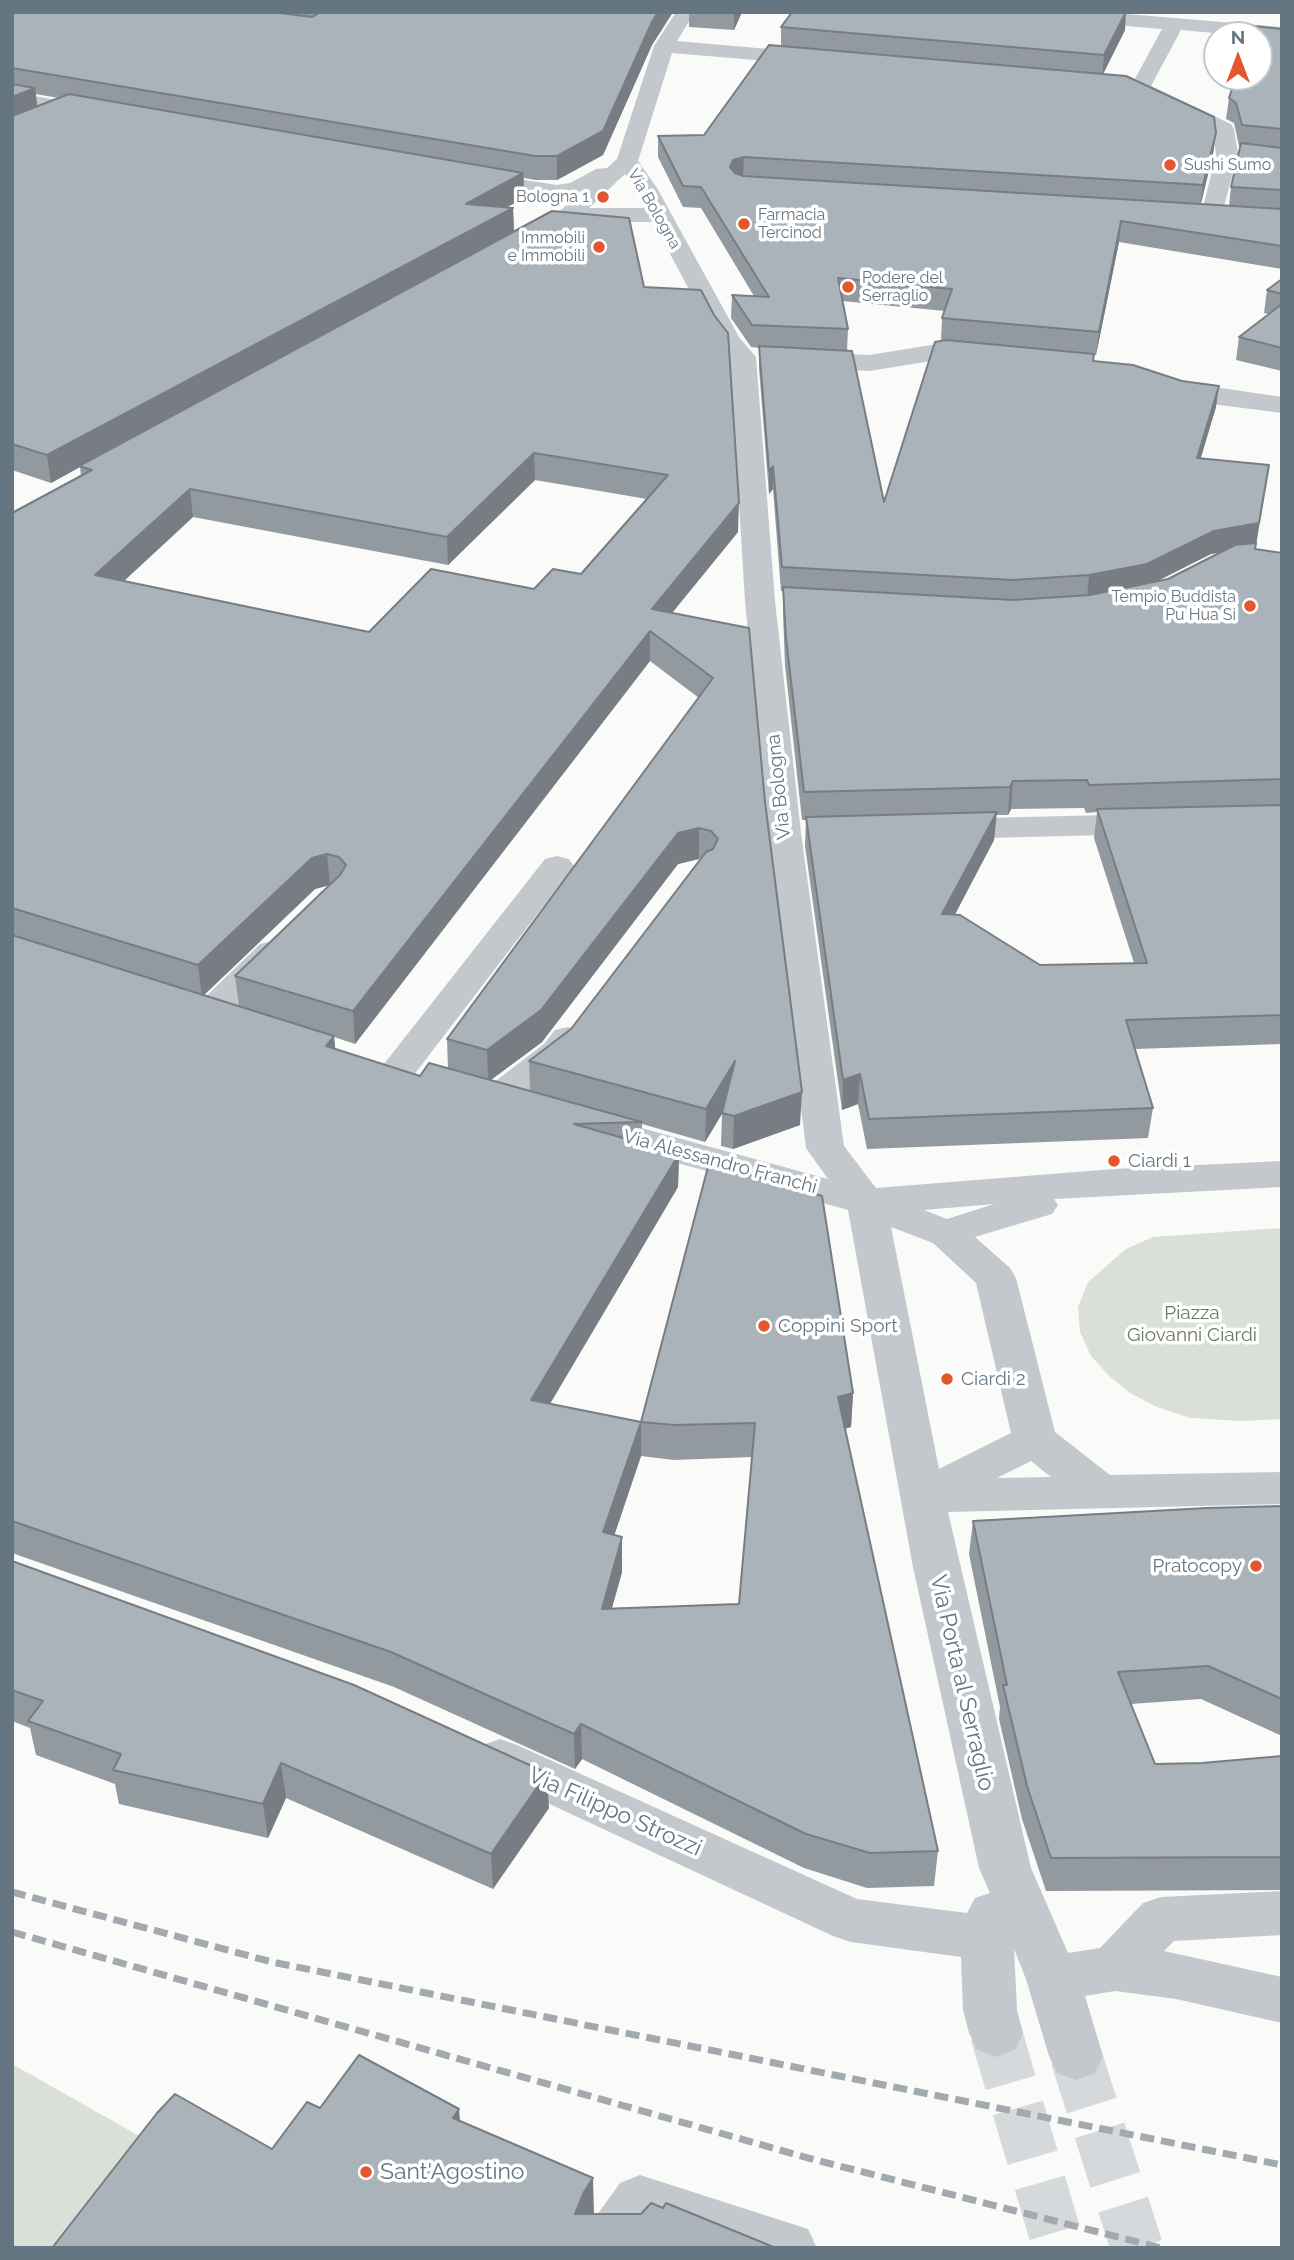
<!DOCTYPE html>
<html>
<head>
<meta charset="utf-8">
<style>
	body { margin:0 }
	#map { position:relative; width:1294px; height:2260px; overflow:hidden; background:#fafaf8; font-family:Raleway,sans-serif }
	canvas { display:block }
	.frame { position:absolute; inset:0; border:14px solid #657683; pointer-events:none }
	.north { position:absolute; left:1203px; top:21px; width:70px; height:70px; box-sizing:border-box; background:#fff; border:2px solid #c1c8cd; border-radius:50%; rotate:0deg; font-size:19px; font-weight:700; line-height:28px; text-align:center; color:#657683 }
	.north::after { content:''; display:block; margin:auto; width:24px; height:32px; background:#e4572e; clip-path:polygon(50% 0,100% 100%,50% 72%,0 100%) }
</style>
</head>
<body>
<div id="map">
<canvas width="1294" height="2260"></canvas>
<div class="frame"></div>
<div class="north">N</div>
</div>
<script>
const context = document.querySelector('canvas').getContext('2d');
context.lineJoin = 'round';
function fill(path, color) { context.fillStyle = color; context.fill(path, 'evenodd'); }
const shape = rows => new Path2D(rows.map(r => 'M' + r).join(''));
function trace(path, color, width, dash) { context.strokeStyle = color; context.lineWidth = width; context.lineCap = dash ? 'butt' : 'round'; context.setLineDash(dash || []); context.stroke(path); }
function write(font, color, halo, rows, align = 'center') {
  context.font = font + ' Raleway,sans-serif'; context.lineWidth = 7; context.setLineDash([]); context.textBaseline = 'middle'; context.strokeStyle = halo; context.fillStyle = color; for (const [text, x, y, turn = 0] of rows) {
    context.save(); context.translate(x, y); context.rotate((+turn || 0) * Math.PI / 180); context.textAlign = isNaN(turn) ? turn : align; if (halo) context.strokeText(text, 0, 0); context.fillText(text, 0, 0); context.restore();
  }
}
const green = shape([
	[1282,1228,1282,1419,1241,1421,1191,1418,1157,1407,1130,1393,1110,1377,1091,1356,1080,1332,1078,1307,1088,1282,1126,1249,1153,1237],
	[12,2064,164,2150,89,2248,12,2248]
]);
const minorTunnel = shape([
	[996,2033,1059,2248],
	[1076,2056,1137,2248]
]);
const minor = shape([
	[676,12,695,12,677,41,814,53,821,55,824,59,821,63,814,65,672,53,638,161,657,188,739,337,756,357,775,601,801,833,844,1146,876,1188,1114,1169,1282,1161,1282,1187,1054,1199,1058,1205,1052,1214,975,1237,1010,1268,1016,1278,1055,1432,1110,1475,1282,1472,1282,1504,948,1512,1031,1868,1068,1953,1100,1948,1143,1903,1161,1897,1282,1891,1282,1935,1174,1941,1164,1951,1282,1977,1282,2023,1176,1999,1115,1991,1085,1996,1103,2056,1095,2073,1076,2080,1057,2073,1049,2056,1026,1979,1014,1949,1017,2010,1023,2033,1015,2050,996,2057,977,2050,969,2033,963,2010,961,1957,851,1942,833,1936,483,1773,475,1759,483,1745,500,1739,517,1745,857,1899,967,1913,975,1898,990,1893,979,1868,913,1567,848,1210,576,1135,571,1126,576,1117,590,1114,828,1179,806,1148,767,833,745,601,730,358,716,340,653,222,574,222,528,245,520,243,516,238,520,233,561,210,577,195,557,199,473,186,465,184,462,179,465,174,473,172,557,185,570,183,596,169,607,168,617,159,654,46,676,12],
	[625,174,646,208,589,208,625,174],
	[994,1204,947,1219,924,1210,994,1204],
	[891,1227,933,1243,976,1283,1011,1433,939,1469,891,1227],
	[1031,1461,1051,1477,997,1478,1031,1461],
	[1021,12,1103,12,1282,27,1282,39,1181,30,1151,86,1231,124,1234,129,1238,154,1220,221,1204,221,1201,216,1216,154,1213,132,1133,92,1130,88,1162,29,1030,18,1021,12],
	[12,92,96,107,103,109,106,113,103,117,96,119,12,104,12,92],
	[944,343,985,347,994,350,998,355,994,360,985,363,944,359,869,371,801,368,792,365,788,360,792,355,801,352,869,355,944,343],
	[1167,380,1282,397,1282,413,1180,400,1158,393,1154,388,1158,383,1167,380],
	[1147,814,1159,817,1164,824,1159,831,1147,834,944,839,932,836,927,829,932,822,944,819,1147,814],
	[557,856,569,859,574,866,410,1080,397,1083,384,1080,378,1072,384,1064,545,859,557,856],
	[273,941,286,944,291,952,286,960,222,1022,209,1025,196,1022,191,1014,196,1006,260,944,273,941],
	[568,1027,581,1030,586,1038,570,1060,507,1108,494,1112,481,1108,475,1100,481,1092,544,1044,555,1030,568,1027],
	[640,2175,808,2229,817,2248,701,2248,652,2232,641,2248,578,2248,587,2229,620,2183,640,2175]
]);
const rail = shape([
	[12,1892,272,1962,1282,2165],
	[12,1932,808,2158,1161,2248]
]);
const wall = shape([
	[12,12,673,12,652,45,603,155,557,180,535,180,524,178,524,198,507,207,513,208,514,232,644,287,738,532,672,613,749,628,765,802,800,1125,733,1149,721,1146,722,1114,705,1142,642,1124,642,1143,679,1154,678,1187,550,1404,641,1422,853,1393,851,1427,845,1429,938,1851,934,1886,867,1888,804,1868,582,1759,575,1769,394,1687,12,1553,12,513,81,475,80,467,51,483,12,470],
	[35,94,59,98,37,106],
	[535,480,647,499,581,574,534,589,369,632,124,581,193,517,448,565],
	[650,661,699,698,447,1039,448,1069,420,1076,335,1049,334,1037,355,1044],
	[699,859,700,860,571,1029,529,1061,530,1091,491,1080,542,1042,678,864],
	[330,885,235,976,239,1006,204,995,315,889],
	[641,1456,674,1460,752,1457,739,1604,612,1608,622,1572,622,1537,614,1535],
	[689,12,742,12,734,30,689,27],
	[781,27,1125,30,1103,74,1216,133,1213,154,1201,204,1229,206,1231,187,1240,146,1239,146,1234,123,1226,119,1229,98,1282,29,1282,269,1119,242,1096,355,1094,355,1093,361,1216,407,1200,459,1255,549,1282,553,1282,1044,1135,1049,1153,1108,1148,1138,867,1149,858,1104,842,1110,805,846,806,820,802,820,785,665,783,614,783,591,781,591,773,489,769,494,759,368,759,348,751,347,731,318,732,295,754,296,701,208,683,207,658,157,658,136,704,135,781,46],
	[842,301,945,311,942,318,941,341,884,502,847,351,848,329],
	[1222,552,1168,579,1156,582,1211,554],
	[1084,808,1086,813,1097,812,1094,838,1134,963,1040,965,955,914,994,840,996,815,1008,815,1011,809],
	[1282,279,1282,371,1236,360,1239,337,1269,314,1264,313,1267,290],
	[1282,1506,1282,1736,1201,1699,1131,1704,1155,1764,1202,1763,1282,1756,1282,1890,1046,1891,1022,1819,999,1719,1000,1707,969,1554,973,1521],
	[12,1561,549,1808,493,1889,286,1798,268,1838,119,1804,115,1784,36,1755,30,1728,12,1721]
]);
const shadedWall = shape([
	[658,12,673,12,652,45,603,155,557,180,557,156],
	[734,12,742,12,734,30],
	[1126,12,1125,30,1102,76,1104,55],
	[35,88,38,111,12,122,12,97],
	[1216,133,1213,154,1200,206,1203,185],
	[744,157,743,177,733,181,730,167,733,160],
	[523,173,524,198,467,229,466,204],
	[513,208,514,233,79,466,80,467,51,483,47,455],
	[1121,221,1119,242,1096,355,1099,332],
	[1219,386,1216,407,1194,481,1197,458],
	[534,453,535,480,448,565,447,537],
	[1269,465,1256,546,1211,554,1144,587,1087,598,1089,575],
	[773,466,773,489,769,494,769,471],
	[190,489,193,517,99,604,95,575],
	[739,503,738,532,654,635,652,609],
	[650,631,650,661,355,1044,353,1011],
	[1013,781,1011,809,1008,815,1010,787],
	[997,812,994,840,940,943,942,914],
	[699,828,699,859,678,864,542,1042,488,1082,487,1050,678,833],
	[327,854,330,885,315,889,202,997,198,965,312,858],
	[334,1036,337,1068,326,1046],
	[735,1061,734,1094,705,1142,706,1109],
	[860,1074,858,1104,842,1110,843,1080],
	[802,1092,800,1125,733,1149,734,1116],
	[679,1154,678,1187,532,1434,531,1400],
	[853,1393,851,1427,836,1431,838,1397],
	[641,1422,641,1456,604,1566,603,1532],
	[622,1537,622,1572,602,1643,602,1609],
	[581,1724,582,1759,575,1769,574,1734],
	[281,1763,286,1798,268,1838,263,1804],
	[547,1773,549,1808,493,1889,491,1854],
	[459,2109,462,2146,453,2118],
	[593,2178,594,2214,575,2214,584,2192]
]);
const building = shape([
	[12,12,272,12,312,17,321,12,658,12,652,22,603,131,557,156,535,156,12,68,12,12],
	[792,12,1126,12,1104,55,781,27,792,12],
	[1253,26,1282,29,1282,129,1242,125,1236,103,1229,98,1236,77,1259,77,1259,35,1250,35,1253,26],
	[769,45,1126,76,1214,117,1216,133,1203,185,744,157,733,160,730,167,735,173,743,176,1282,209,1282,246,1121,221,1099,332,942,318,952,289,838,278,848,329,752,325,732,295,769,297,701,187,683,186,658,136,704,135,769,45],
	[12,84,35,88,12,97,12,84],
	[69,94,523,173,466,204,513,208,47,455,12,444,12,116,69,94],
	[1241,143,1282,148,1282,190,1231,187,1241,143],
	[552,211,629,218,644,287,701,290,714,315,728,333,739,503,652,609,749,628,765,802,802,1092,734,1116,722,1113,735,1061,706,1109,529,1061,571,1029,706,852,713,849,718,839,711,831,699,828,678,833,541,1010,487,1050,447,1039,713,678,650,631,353,1011,235,976,340,875,346,865,339,857,327,854,312,858,198,965,12,908,12,513,92,470,79,466,552,211],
	[534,453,668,475,581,574,553,569,534,589,431,569,369,632,95,575,190,489,447,537,534,453],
	[1282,279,1282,294,1267,290,1282,279],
	[1282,304,1282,348,1239,337,1282,304],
	[946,340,1094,354,1093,361,1133,365,1182,381,1219,386,1197,458,1269,465,1259,523,1214,531,1147,564,1089,575,1013,580,782,567,773,466,769,471,759,346,852,351,884,502,935,342,946,340],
	[1256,543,1255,549,1282,553,1282,779,1089,785,1087,780,1013,781,1010,787,804,792,786,638,783,587,1013,600,1090,595,1168,579,1235,545,1256,543],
	[1282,805,1282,1015,1126,1020,1153,1108,869,1119,860,1074,843,1080,806,817,997,812,942,914,960,915,1040,965,1147,963,1097,809,1282,805],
	[12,935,334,1036,326,1046,420,1076,429,1063,642,1122,574,1124,679,1154,531,1400,641,1422,709,1163,822,1196,853,1393,838,1397,938,1851,870,1853,806,1834,581,1724,574,1734,391,1652,12,1521,12,935],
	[641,1422,675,1425,755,1423,739,1604,602,1609,622,1537,603,1532,641,1422],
	[1282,1506,1282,1699,1208,1666,1118,1672,1155,1764,1202,1763,1282,1756,1282,1857,1051,1858,1027,1786,1003,1685,1007,1685,973,1521,1207,1508,1282,1506],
	[12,1561,354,1685,547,1773,491,1854,281,1763,263,1804,113,1770,121,1754,28,1721,43,1701,12,1690,12,1561],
	[359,2055,459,2109,453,2118,593,2178,584,2192,575,2214,641,2214,651,2203,663,2208,666,2203,776,2248,52,2248,157,2113,175,2094,272,2149,307,2102,320,2108,359,2055]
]);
const markers = [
	[1170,165,7,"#e4572e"],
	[603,197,7,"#e4572e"],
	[744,224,7,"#e4572e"],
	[599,247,7,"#e4572e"],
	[848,287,7,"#e4572e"],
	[1250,606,7,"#e4572e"],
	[1114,1161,7,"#e4572e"],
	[764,1326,7,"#e4572e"],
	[947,1379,7,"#e4572e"],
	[1256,1566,7,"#e4572e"],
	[366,2172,7,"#e4572e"]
];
const farPoinames = [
	["Sushi Sumo",1184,165],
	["Bologna 1",589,197,"right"],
	["Farmacia",758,215],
	["Tercinod",758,233],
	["Immobili",585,238,"right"],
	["e Immobili",585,256,"right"],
	["Podere del",862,278],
	["Serraglio",862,296],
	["Tempio Buddista",1236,597,"right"],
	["Pu Hua Si",1236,615,"right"]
];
const farStreetnames = [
	["Via Bologna",654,209,60]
];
const streetNames = [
	["Via Bologna",779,787,-96],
	["Via Alessandro Franchi",720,1162,15]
];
const poiNames = [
	["Ciardi 1",1128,1161],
	["Coppini Sport",778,1326],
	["Ciardi 2",961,1379],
	["Pratocopy",1242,1566,"right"]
];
const parkNames = [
	["Piazza",1192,1313],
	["Giovanni Ciardi",1192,1335]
];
const nearStreetnames = [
	["Via Porta al Serraglio",962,1683,77],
	["Via Filippo Strozzi",615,1812,24]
];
const nearPoinames = [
	["Sant'Agostino",380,2172]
];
fill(green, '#dadfd7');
trace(minorTunnel, '#d5d9db', 52, [52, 26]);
fill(minor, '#c3c8cc');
trace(rail, '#a2aab0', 7, [14, 7]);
fill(wall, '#929a9f');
fill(shadedWall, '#777d82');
fill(building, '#aab3b9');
trace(building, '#777d82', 2);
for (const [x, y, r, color] of markers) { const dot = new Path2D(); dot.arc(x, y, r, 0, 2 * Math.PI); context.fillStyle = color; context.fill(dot); trace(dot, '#fff', 2.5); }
write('16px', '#657683', '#fff', farPoinames, 'left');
write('16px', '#657683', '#fff', farStreetnames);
write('19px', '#657683', '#fff', streetNames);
write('19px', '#657683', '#fff', poiNames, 'left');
write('19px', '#687a64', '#fff', parkNames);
write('23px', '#657683', '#fff', nearStreetnames);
write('23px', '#657683', '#fff', nearPoinames, 'left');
</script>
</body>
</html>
